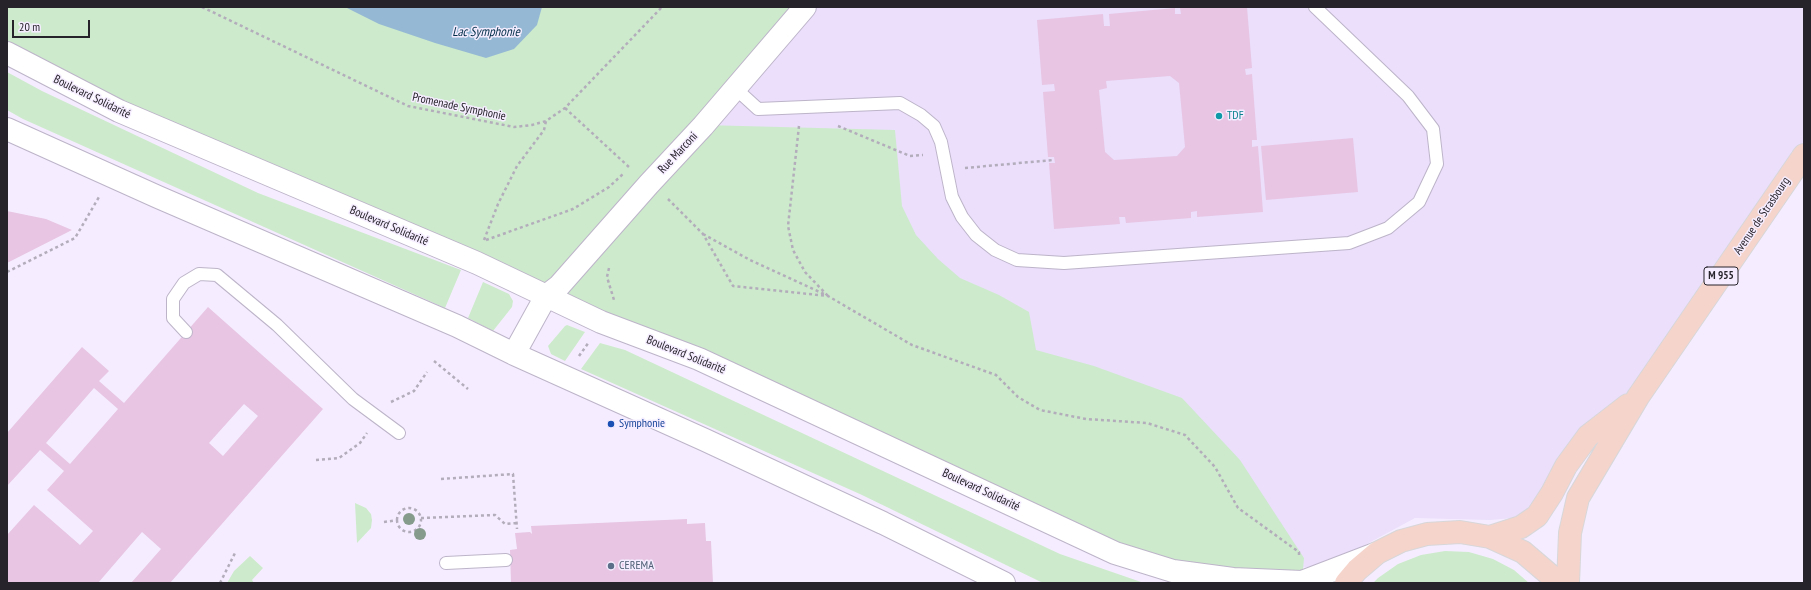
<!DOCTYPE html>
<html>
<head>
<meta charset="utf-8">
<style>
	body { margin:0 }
	#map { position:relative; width:1811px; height:590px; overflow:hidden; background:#f5edff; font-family:"PT Sans Narrow",sans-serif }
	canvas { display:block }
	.frame { position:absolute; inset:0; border:8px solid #27232b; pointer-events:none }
	.scale { position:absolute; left:12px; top:20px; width:78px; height:18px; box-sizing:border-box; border:2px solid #27232b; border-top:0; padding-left:5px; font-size:12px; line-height:14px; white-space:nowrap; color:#27232b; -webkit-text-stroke:3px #f5edff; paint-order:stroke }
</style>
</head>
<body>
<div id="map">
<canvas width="1811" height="590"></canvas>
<div class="frame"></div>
<div class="scale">20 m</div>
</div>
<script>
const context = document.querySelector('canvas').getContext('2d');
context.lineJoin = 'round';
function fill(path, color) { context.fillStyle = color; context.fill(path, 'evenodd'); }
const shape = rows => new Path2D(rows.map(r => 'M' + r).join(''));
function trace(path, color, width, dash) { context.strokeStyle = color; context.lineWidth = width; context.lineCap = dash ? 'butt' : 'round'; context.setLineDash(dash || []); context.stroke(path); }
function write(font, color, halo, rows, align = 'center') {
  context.font = font + ' "PT Sans Narrow",sans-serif'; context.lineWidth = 3; context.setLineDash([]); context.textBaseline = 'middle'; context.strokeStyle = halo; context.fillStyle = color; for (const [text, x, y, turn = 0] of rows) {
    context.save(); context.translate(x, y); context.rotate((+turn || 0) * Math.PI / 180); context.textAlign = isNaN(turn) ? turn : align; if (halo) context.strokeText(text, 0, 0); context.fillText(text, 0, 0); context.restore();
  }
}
const built = shape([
	[7,7,1804,7,1804,151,1638,397,1588,436,1537,516,1490,520,1415,518,1339,559,1320,566,1224,574]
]);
const green = shape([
	[7,7,805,7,704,125,895,130,902,206,916,235,938,259,960,278,999,295,1029,312,1036,350,1094,366,1182,398,1240,460,1304,558,1302,582,1173,571,7,53],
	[7,72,42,91,258,193,461,270,445,308,23,119,7,110],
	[483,282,509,294,513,301,512,307,493,331,468,318],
	[567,325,585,332,565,361,551,354,548,346,565,326],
	[600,343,625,350,1060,554,1144,583,1043,583,862,495,581,369],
	[355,503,366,508,371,514,372,520,371,528,357,543],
	[1445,551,1469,552,1493,559,1514,570,1529,583,1373,583,1378,578,1398,564,1421,555],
	[250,556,263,568,252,580,254,583,227,583,234,571]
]);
const water = shape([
	[345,7,542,7,537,25,514,49,486,58,435,43,379,24]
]);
const building = shape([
	[1190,7,1247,7,1252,68,1245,69,1246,75,1252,74,1257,140,1252,140,1252,147,1258,146,1263,212,1197,217,1197,211,1191,212,1191,218,1126,223,1125,217,1119,217,1120,224,1054,229,1049,163,1055,163,1054,157,1048,157,1043,92,1055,91,1054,84,1042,85,1037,20,1103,14,1104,26,1110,26,1109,14,1175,8,1175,14,1181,14,1180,8],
	[1170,76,1179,83,1185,147,1177,156,1114,160,1105,152,1099,90,1107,88,1106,81],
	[1353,138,1358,192,1266,200,1261,146],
	[7,211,46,219,72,230,7,263],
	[208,307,323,409,170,583,131,583,161,549,142,532,98,583,7,583,7,535,34,505,80,545,93,531,47,490,64,471,40,450,7,486,7,433,82,347,109,371,99,381,124,403],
	[94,388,118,409,70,464,46,443],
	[244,404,258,416,223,456,209,443],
	[687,519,687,524,705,523,706,541,711,541,713,583,511,583,510,550,517,549,515,533,530,532,532,534,531,526]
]);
const path = shape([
	[202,7,408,106,514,127,532,125,546,121,565,108,662,7],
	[565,108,630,168],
	[799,126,788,226,793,250,805,272,828,296],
	[838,126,910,156,923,155],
	[965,168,1053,160],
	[668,199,703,234,733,286,828,296,912,345,996,375,1018,397,1040,410,1086,419,1147,423,1185,435,1215,467,1238,508,1299,552,1299,557],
	[703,234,750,260,826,295],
	[484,240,498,204,517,166,544,130,546,121],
	[486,240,573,209,609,187,623,174],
	[609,268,607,277,614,300],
	[7,272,75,238,99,197],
	[579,356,589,342],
	[434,361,468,389],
	[391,402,414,391,427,372],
	[316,460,339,458,360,443,367,433],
	[441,479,513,474,517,529],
	'397 520a12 12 0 1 1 24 0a12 12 0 1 1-24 0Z',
	[421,518,495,515,505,524,517,523],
	[384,522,398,520],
	[220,583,236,551]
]);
const lane = shape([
	[735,88,758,109,900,103,921,115,934,126,941,142,952,197,962,217,976,235,995,250,1017,260,1064,263,1349,243,1388,228,1419,202,1437,164,1433,129,1408,96,1315,7],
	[186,332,173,318,173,299,184,283,199,274,217,275,277,325,353,399,399,433],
	[446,563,506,560]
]);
const secondary = shape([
	[7,53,119,111,477,263,601,322,699,359,1115,553,1173,571,1233,579,1302,582,1375,554],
	[7,129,158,197,457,326,514,354,705,440,883,523,1004,583],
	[514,354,546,296,559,286,649,184,703,126,805,7]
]);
const primary = shape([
	[1490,537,1521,527,1537,516,1552,493,1566,466,1588,436,1628,405],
	[1346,583,1357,570,1377,553,1401,541,1427,534,1460,532,1490,537,1523,552,1550,575,1555,583],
	[1568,583,1570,533,1578,498,1638,397,1804,155]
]);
const trees = [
	[409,519],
	[420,534]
];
const markers = [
	[1219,116,4,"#0f9aa8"],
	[611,424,4,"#1a4fb4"],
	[611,566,4,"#5c6f8a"]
];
const shields = [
	[1721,276,34]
];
const shieldNames = [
	["M 955",1721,276]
];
const streetNames = [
	["Boulevard Solidarité",92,97,26],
	["Promenade Symphonie",459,107,12],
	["Rue Marconi",678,153,-47],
	["Avenue de Strasbourg",1762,216,-56],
	["Boulevard Solidarité",389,226,23],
	["Boulevard Solidarité",686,355,22],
	["Boulevard Solidarité",981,490,25]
];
const cultureNames = [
	["TDF",1227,116]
];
const transitNames = [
	["Symphonie",619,424]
];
const serviceNames = [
	["CEREMA",619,566]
];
const waterNames = [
	["Lac Symphonie",486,32]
];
fill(built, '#ebdffc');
fill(green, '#cdebcc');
fill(water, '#95b9d4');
fill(building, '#e7c5e3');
trace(lane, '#bdb4c9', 14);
trace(secondary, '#bdb4c9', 24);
trace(primary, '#d8d7d9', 24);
trace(path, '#b3acbb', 2.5, [3, 3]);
trace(lane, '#fff', 12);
trace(secondary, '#fff', 22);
trace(primary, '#f5d4cc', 22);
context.fillStyle = '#869b8c';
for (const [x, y] of trees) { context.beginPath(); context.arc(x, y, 6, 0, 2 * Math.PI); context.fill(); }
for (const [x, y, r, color] of markers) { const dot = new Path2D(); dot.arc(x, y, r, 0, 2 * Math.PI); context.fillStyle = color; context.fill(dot); trace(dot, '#f5edff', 1.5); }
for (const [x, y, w] of shields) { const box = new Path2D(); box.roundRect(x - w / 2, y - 9, w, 18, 3); context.fillStyle = '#f5edff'; context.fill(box); trace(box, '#27232b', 1); }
write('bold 11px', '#27232b', null, shieldNames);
write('12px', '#27232b', '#f5edff', streetNames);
write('12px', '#0d838f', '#f5edff', cultureNames, 'left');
write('12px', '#164399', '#f5edff', transitNames, 'left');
write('12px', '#4e5e75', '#f5edff', serviceNames, 'left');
write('italic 13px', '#002d48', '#f5edff', waterNames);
</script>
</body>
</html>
